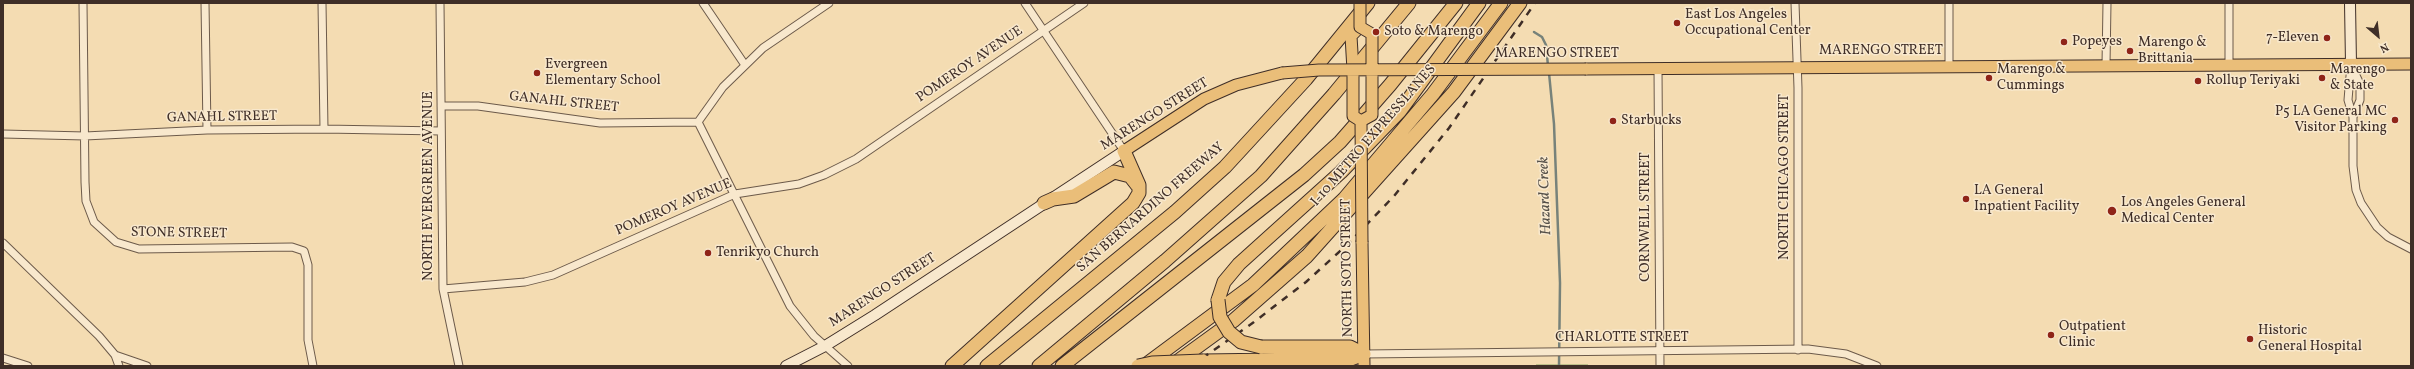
<!DOCTYPE html>
<html>
<head>
<meta charset="utf-8">
<style>
	body { margin:0 }
	#map { position:relative; width:2414px; height:369px; overflow:hidden; background:#f4dcb2; font-family:Vollkorn,serif }
	canvas { display:block }
	.frame { position:absolute; inset:0; border:4px solid #3f2e27; pointer-events:none }
	.north { position:absolute; left:2358px; top:16px; width:40px; height:40px; -webkit-text-stroke:3px #f8e8cd; paint-order:stroke; rotate:152deg; font-size:11px; font-weight:700; line-height:16px; text-align:center; color:#3f2e27 }
	.north::after { content:''; display:block; margin:auto; width:14px; height:18px; background:#3f2e27; clip-path:polygon(50% 0,100% 100%,50% 72%,0 100%) }
</style>
</head>
<body>
<div id="map">
<canvas width="2414" height="369"></canvas>
<div class="frame"></div>
<div class="north">N</div>
</div>
<script>
const context = document.querySelector('canvas').getContext('2d');
context.lineJoin = 'round';
function fill(path, color) { context.fillStyle = color; context.fill(path, 'evenodd'); }
const shape = rows => new Path2D(rows.map(r => 'M' + r).join(''));
function trace(path, color, width, dash) { context.strokeStyle = color; context.lineWidth = width; context.lineCap = dash ? 'butt' : 'round'; context.setLineDash(dash || []); context.stroke(path); }
function write(font, color, halo, rows, align = 'center') {
  context.font = font + ' Vollkorn,serif'; context.lineWidth = 3; context.setLineDash([]); context.textBaseline = 'middle'; context.strokeStyle = halo; context.fillStyle = color; for (const [text, x, y, turn = 0] of rows) {
    context.save(); context.translate(x, y); context.rotate((+turn || 0) * Math.PI / 180); context.textAlign = isNaN(turn) ? turn : align; if (halo) context.strokeText(text, 0, 0); context.fillText(text, 0, 0); context.restore();
  }
}
const green = shape([
	[1536,364,1588,364,1588,366,1536,366]
]);
const stream = shape([
	[1534,32,1542,37,1546,45,1548,66],
	[1549,73,1554,124,1560,283,1559,366]
]);
const minor = shape([
	[83,3,85,182,86,201,94,222,116,242,139,249,292,247,304,251,308,265,308,340,313,366],
	[205,3,207,130],
	[322,3,324,129],
	[440,3,443,289,459,366],
	[703,3,745,65],
	[1025,3,1124,151],
	[1795,3,1798,88,1798,350],
	[2229,3,2229,65],
	[2351,64,2348,100,2353,117,2353,166,2356,190,2361,203,2377,227,2388,237,2411,249],
	[2106,65,2107,3],
	[2351,65,2360,84,2360,100,2353,117],
	[1949,66,1949,3],
	[1658,68,1660,366],
	[441,106,478,106,600,123,698,122,723,87,763,48,829,3],
	[698,122,790,306,814,336,848,366],
	[3,134,85,136,207,130,324,129,441,131],
	[3,243,99,336,115,355,119,366],
	[443,289,525,282,553,275,735,194,799,184,824,175,856,159,1084,3],
	[1364,354,1808,349,1846,354,1877,366],
	[115,355,147,366],
	[3,358,28,366]
]);
const secondary = shape([
	[2350,3,2351,64],
	[786,366,825,346,875,315,1124,151]
]);
const primary = shape([
	[1586,69,2411,64],
	[1353,70,1351,36,1360,27],
	[1124,151,1204,99,1236,85,1282,73],
	[1362,242,1364,366]
]);
const motorway = shape([
	[1044,203,1053,199,1074,196,1114,172,1130,176,1137,185],
	[1218,300,1224,282,1239,264,1341,172,1400,111,1479,3],
	[1261,347,1350,347,1364,354],
	[1203,361,1351,359,1364,354],
	[952,366,1133,203,1139,193,1139,185,1124,151],
	[987,366,1175,212,1225,167,1306,79,1368,3],
	[1039,366,1165,261,1261,176,1334,94,1409,3],
	[1062,366,1304,175,1340,142,1390,85,1456,3],
	[1144,366,1253,285,1344,199,1433,94,1501,3],
	[1171,366,1233,321,1307,256,1454,92,1520,3]
]);
const rail = shape([
	[1191,366,1254,322,1306,282,1349,243,1394,196,1449,128,1535,3]
]);
const primaryBridge = shape([
	[1360,3,1360,27,1372,34,1372,115,1361,121],
	[1353,70,1353,116,1361,121],
	[1282,73,1319,70,1586,69],
	[1361,121,1362,242]
]);
const motorwayBridge = shape([
	[1218,300,1220,317,1229,332,1241,342,1261,347],
	[1138,366,1152,363,1203,361]
]);
const markers = [
	[1677,23,4,"#8f2418"],
	[1376,32,4,"#8f2418"],
	[2327,38,4,"#8f2418"],
	[2064,42,4,"#8f2418"],
	[2130,51,4,"#8f2418"],
	[537,73,4,"#8f2418"],
	[1989,78,4,"#8f2418"],
	[2322,78,4,"#8f2418"],
	[2198,81,4,"#8f2418"],
	[2395,120,4,"#8f2418"],
	[1613,121,4,"#8f2418"],
	[1966,199,4,"#8f2418"],
	[2112,211,5,"#8f2418"],
	[708,253,4,"#8f2418"],
	[2051,335,4,"#8f2418"],
	[2250,339,4,"#8f2418"]
];
const poiNames = [
	["East Los Angeles",1685,15],
	["Occupational Center",1685,31],
	["Soto & Marengo",1384,32],
	["7-Eleven",2319,38,"right"],
	["Popeyes",2072,42],
	["Marengo &",2138,43],
	["Brittania",2138,59],
	["Evergreen",545,65],
	["Elementary School",545,81],
	["Marengo &",1997,70],
	["Cummings",1997,86],
	["Marengo",2330,70],
	["& State",2330,86],
	["Rollup Teriyaki",2206,81],
	["P5 LA General MC",2387,112,"right"],
	["Visitor Parking",2387,128,"right"],
	["Starbucks",1621,121],
	["LA General",1974,191],
	["Inpatient Facility",1974,207],
	["Los Angeles General",2121,203],
	["Medical Center",2121,219],
	["Tenrikyo Church",716,253],
	["Outpatient",2059,327],
	["Clinic",2059,343],
	["Historic",2258,331],
	["General Hospital",2258,347]
];
const streetNames = [
	["MARENGO STREET",1881,51],
	["MARENGO STREET",1557,54],
	["POMEROY AVENUE",970,65,-34],
	["GANAHL STREET",564,103,6],
	["MARENGO STREET",1155,115,-32],
	["GANAHL STREET",222,118,-1],
	["I-10 METRO EXPRESSLANES",1374,136,-49],
	["NORTH CHICAGO STREET",1785,177,-90],
	["NORTH EVERGREEN AVENUE",429,186,-90],
	["POMEROY AVENUE",674,208,-23],
	["SAN BERNARDINO FREEWAY",1151,208,-41],
	["CORNWELL STREET",1646,217,-90],
	["STONE STREET",179,234,1],
	["NORTH SOTO STREET",1348,268,-91],
	["MARENGO STREET",883,291,-33],
	["CHARLOTTE STREET",1622,338]
];
const waterNames = [
	["Hazard Creek",1546,196,-92]
];
fill(green, '#bec08a');
trace(stream, '#77827a', 2.5);
trace(minor, '#6c5a4a', 9);
trace(secondary, '#3f2e27', 12);
trace(primary, '#3f2e27', 13);
trace(motorway, '#3f2e27', 15);
trace(minor, '#f8e8cd', 7);
trace(secondary, '#f8e8cd', 10);
trace(primary, '#eabe79', 11);
trace(motorway, '#eabe79', 13);
trace(rail, '#3f2e27', 2.5, [7, 7]);
trace(primaryBridge, '#3f2e27', 13, []);
trace(motorwayBridge, '#3f2e27', 15, []);
trace(primaryBridge, '#eabe79', 11);
trace(motorwayBridge, '#eabe79', 13);
for (const [x, y, r, color] of markers) { const dot = new Path2D(); dot.arc(x, y, r, 0, 2 * Math.PI); context.fillStyle = color; context.fill(dot); trace(dot, '#f8e8cd', 1.5); }
write('14px', '#3f2e27', '#f8e8cd', poiNames, 'left');
write('14px', '#3f2e27', '#f8e8cd', streetNames);
write('italic 15px', '#56514a', '#f8e8cd', waterNames);
</script>
</body>
</html>
